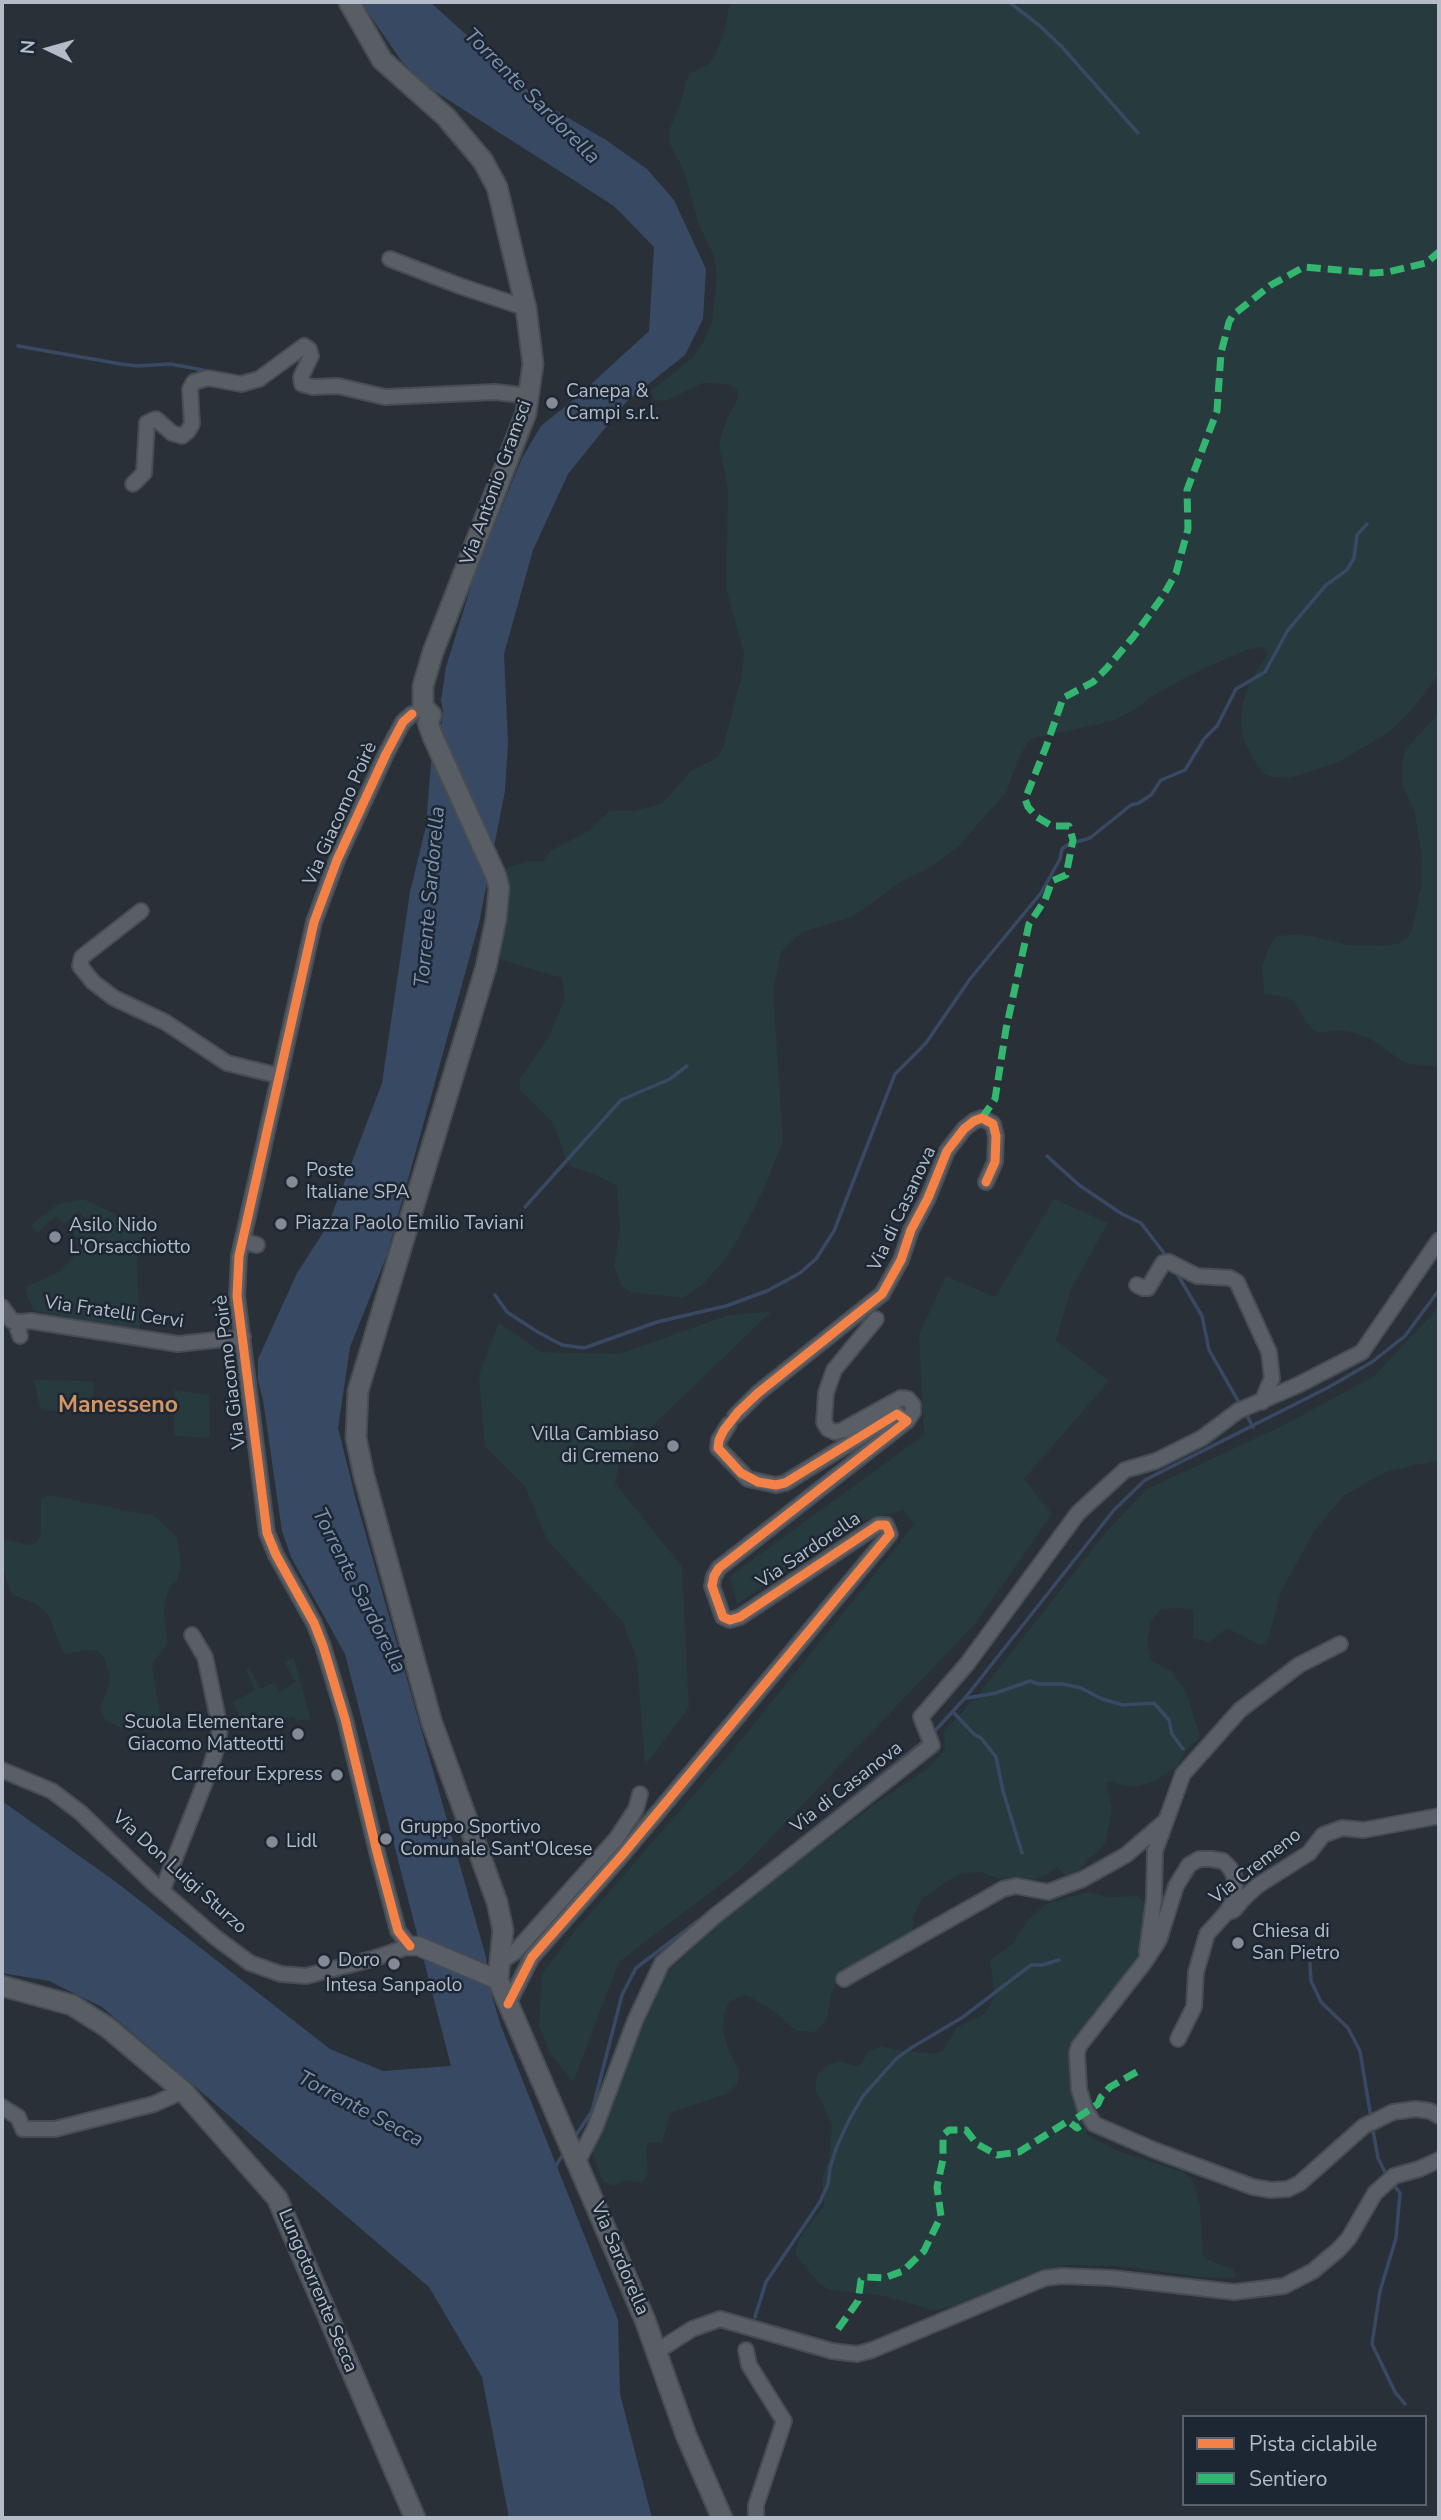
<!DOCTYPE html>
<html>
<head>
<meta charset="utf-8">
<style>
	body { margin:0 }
	#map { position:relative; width:1441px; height:2520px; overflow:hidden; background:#2a3038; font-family:"Nunito Sans",sans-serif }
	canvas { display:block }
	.frame { position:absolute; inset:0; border:4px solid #b4bcc9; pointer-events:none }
	.legend { position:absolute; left:1182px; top:2415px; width:245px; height:91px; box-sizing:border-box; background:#1d2633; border:2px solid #59626f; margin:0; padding:9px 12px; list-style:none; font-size:21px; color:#b4bcc9 }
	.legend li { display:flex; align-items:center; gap:14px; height:35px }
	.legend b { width:35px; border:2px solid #59626f }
	.north { position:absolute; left:14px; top:14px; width:70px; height:70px; -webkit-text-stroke:5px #1d2633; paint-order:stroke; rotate:275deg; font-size:19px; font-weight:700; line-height:28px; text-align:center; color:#b4bcc9 }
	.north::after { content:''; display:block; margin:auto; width:24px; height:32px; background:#b4bcc9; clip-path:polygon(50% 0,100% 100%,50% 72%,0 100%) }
</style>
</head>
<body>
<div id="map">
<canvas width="1441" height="2520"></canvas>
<div class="frame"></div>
<ul class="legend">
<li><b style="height:9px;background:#f48246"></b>Pista ciclabile</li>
<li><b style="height:9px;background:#33b770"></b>Sentiero</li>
</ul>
<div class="north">N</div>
</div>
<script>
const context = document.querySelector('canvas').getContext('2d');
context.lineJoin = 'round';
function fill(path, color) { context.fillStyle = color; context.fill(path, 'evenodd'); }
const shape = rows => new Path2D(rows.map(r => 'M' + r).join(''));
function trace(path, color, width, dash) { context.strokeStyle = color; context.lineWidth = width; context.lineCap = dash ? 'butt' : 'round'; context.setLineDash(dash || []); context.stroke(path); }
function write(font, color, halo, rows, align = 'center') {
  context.font = font + ' "Nunito Sans",sans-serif'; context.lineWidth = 5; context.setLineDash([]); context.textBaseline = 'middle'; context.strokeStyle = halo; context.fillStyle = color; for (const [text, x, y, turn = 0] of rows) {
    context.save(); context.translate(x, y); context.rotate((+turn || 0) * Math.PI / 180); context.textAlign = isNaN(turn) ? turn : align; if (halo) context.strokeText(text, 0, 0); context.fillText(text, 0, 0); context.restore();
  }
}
const green = shape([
	[730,2,1439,2,1439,674,1410,712,1389,732,1339,762,1290,778,1272,777,1264,774,1253,759,1244,740,1241,723,1243,702,1250,681,1268,654,1263,647,1246,650,1190,675,1149,698,1136,709,1113,721,1030,739,1018,759,1007,791,959,846,931,867,902,881,858,913,843,920,802,932,781,952,773,991,783,1141,762,1193,738,1239,723,1262,704,1283,683,1298,630,1292,621,1285,614,1265,620,1231,617,1186,595,1174,572,1167,565,1157,554,1124,520,1090,520,1079,549,1037,565,999,562,978,501,960,496,950,508,893,506,869,526,861,545,861,550,851,587,832,610,811,634,811,663,803,691,771,718,757,723,748,742,675,744,653,726,589,728,489,719,445,727,418,738,399,738,389,727,384,702,383,668,400,655,401,651,391,692,358,704,341,712,322,717,278,714,256,699,225,684,171,669,142,669,131,681,102,686,81,691,73,709,64,715,55,723,36],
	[1439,713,1439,1066,1427,1066,1405,1063,1371,1039,1350,1032,1340,1030,1318,1033,1310,1027,1294,1002,1286,997,1264,994,1262,967,1269,947,1277,936,1301,934,1348,945,1385,946,1397,944,1408,938,1413,927,1421,888,1422,857,1415,813,1402,783,1403,761,1405,750],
	[83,1199,118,1215,148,1222,137,1262,140,1332,37,1311,33,1309,28,1298,25,1287,59,1272,85,1246,73,1233,87,1220,78,1211,64,1224,56,1216,37,1233,31,1225,58,1204],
	[1054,1199,1108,1223,1071,1289,1056,1340,1109,1381,1024,1479,1052,1514,975,1624,742,1868,619,1962,573,2082,549,2052,539,2025,542,1974,574,1932,733,1750,914,1525,903,1510,854,1524,737,1604,730,1576,924,1435,919,1335,946,1276,995,1297],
	[1439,1307,1439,1460,1386,1472,1343,1496,1313,1533,1281,1592,1267,1643,1260,1645,1227,1628,1209,1642,1194,1638,1193,1610,1176,1608,1160,1610,1151,1621,1147,1642,1151,1660,1171,1671,1186,1691,1200,1737,1186,1750,1177,1766,1156,1781,1137,1787,1123,1786,1112,1781,1106,1782,1112,1810,1105,1843,1097,1853,1087,1860,1081,1869,1072,1877,1066,1876,1057,1867,1046,1875,1029,1881,1003,1880,980,1872,961,1874,949,1880,923,1898,914,1915,912,1935,841,1973,831,1994,827,2019,815,2032,797,2031,772,2010,750,1997,744,1995,733,2000,728,2004,724,2015,723,2028,727,2047,739,2071,737,2085,728,2093,670,2113,662,2143,650,2142,646,2147,648,2173,642,2183,624,2180,614,2186,603,2182,592,2151,664,1975,736,1908,878,1802,928,1768,945,1750,944,1732,981,1691,1107,1531,1147,1489,1284,1425,1374,1376],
	[772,1311,621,1456,615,1483,682,1567,689,1708,645,1765,637,1660,623,1622,547,1540,525,1486,485,1446,479,1374,499,1323,541,1352,619,1354,726,1316],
	[34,1380,93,1381,95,1415,41,1410],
	[174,1390,209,1395,210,1438,174,1436],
	[49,1495,154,1516,177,1537,181,1566,177,1581,170,1586,167,1594,164,1610,167,1644,152,1664,160,1714,160,1722,157,1729,149,1732,124,1729,108,1722,103,1717,100,1708,110,1682,109,1674,104,1657,98,1651,89,1650,64,1654,48,1614,34,1603,12,1595,2,1565,2,1539,29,1545,37,1542,41,1534,41,1499],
	[294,1658,311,1721,304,1719,296,1721,294,1717,243,1725,233,1702,255,1690,246,1670,249,1668,261,1689,274,1682,280,1692,296,1682,284,1662],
	[1088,1892,1109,1897,1138,1896,1147,1907,1144,1946,1135,1964,1074,2038,1070,2067,1075,2106,1088,2135,1118,2151,1183,2172,1193,2181,1200,2205,1203,2254,1206,2259,1233,2269,1237,2276,1232,2278,1201,2277,1121,2266,1065,2265,1021,2277,976,2301,934,2310,880,2295,829,2290,819,2283,795,2254,798,2240,824,2206,822,2178,829,2159,832,2124,815,2088,818,2074,822,2069,835,2062,842,2061,854,2066,861,2064,868,2052,881,2046,901,2051,936,2053,943,2051,957,2027,985,2014,995,1995,990,1961,1013,1943,1029,1919,1046,1904]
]);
const water = shape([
	[361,2,430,2,541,102,606,140,647,169,674,200,706,269,703,319,685,355,627,401,568,474,533,550,504,654,508,743,505,791,479,923,387,1255,350,1347,338,1428,356,1500,486,1957,492,1996,501,2026,618,2320,620,2394,652,2518,509,2518,482,2377,429,2287,102,2007,49,1981,2,1973,2,1801,116,1882,330,2049,383,2071,451,2066,345,1654,291,1557,282,1531,263,1400,258,1381,258,1359,297,1273,328,1225,382,1083,410,892,426,826,431,763,441,727,443,711,441,701,446,667,476,570,522,458,541,426,577,397,649,331,654,247,614,206,428,87,402,62]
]);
const stream = shape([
	[1009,2,1040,26,1062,47,1138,133],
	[18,346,121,364,138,366,170,364,203,370],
	[1047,1156,1079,1185,1122,1214,1141,1223,1167,1257],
	[525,1207,621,1100,670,1079,687,1066],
	[1176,1272,1202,1316,1209,1350,1241,1406],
	[495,1295,507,1312,536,1331,562,1345,584,1348,657,1322,726,1306,767,1291,800,1273,816,1259,834,1231,895,1074,926,1043,970,979,1041,893,1060,859,1062,849,1069,844,1090,838,1131,805,1139,803,1151,795,1161,780,1185,770,1204,739,1217,726,1236,689,1265,672,1288,630,1326,585,1347,570,1354,558,1357,535,1367,524],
	[1245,1412,1253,1427],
	[967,1698,996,1693,1030,1681,1038,1684,1063,1684,1081,1688,1102,1699,1123,1705,1154,1703,1169,1720,1172,1734,1183,1749],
	[953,1712,975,1735,981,1738,996,1757,1003,1791,1022,1853],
	[932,1734,965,1698,1114,1510,1145,1480,1329,1387,1372,1362,1405,1336,1439,1290],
	[774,1861,926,1739],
	[1310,1963,1311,1981,1321,2002,1348,2028,1360,2051,1371,2118],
	[1372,2125,1378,2158,1388,2178],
	[574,2138,592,2111,622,1995,636,1968,707,1914],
	[553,2170,564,2153],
	[1393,2184,1400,2193,1396,2238,1380,2291,1372,2344,1395,2392,1405,2404],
	[755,2317,766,2282,820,2202,828,2184,830,2168,837,2146,849,2120,863,2096,896,2059,911,2048,963,2017,1031,1965,1042,1965,1059,1960]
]);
const minor = shape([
	[390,259,460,286,526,308],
	[133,484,144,473,147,423,156,419,172,433,182,436,188,431,192,424,190,389,194,382,208,378,241,384,259,379,304,346,309,349,311,356,301,377,302,384,313,387,338,386,385,397,495,392,530,396],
	[141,911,82,957,80,966,93,982,114,998,165,1022,227,1063,280,1076],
	[243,1241,257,1245],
	[1137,1285,1143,1288,1148,1288,1163,1263,1169,1262,1197,1276,1230,1278,1237,1282,1269,1352,1272,1378,1262,1402],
	[2,1307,12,1321,21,1322],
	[876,1319,834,1370,826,1393,824,1422,828,1429,835,1432,843,1430,901,1398,908,1399,913,1405,913,1412,907,1421],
	[20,1336,18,1330,21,1322,31,1321,178,1344,243,1337],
	[735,1416,758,1393,882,1294,901,1260,911,1230,928,1198,947,1151,964,1129,974,1121,982,1118,993,1124,996,1136,995,1162,986,1182],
	[2,1770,52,1791,81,1813,154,1884,215,1937,250,1963,281,1974,306,1976,372,1959,410,1946,398,1931,377,1852,345,1719,323,1646,314,1623,276,1555,267,1533,237,1296,239,1256,314,922,337,860,386,754,403,722,412,714],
	[162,1891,209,1772,218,1743,220,1728,205,1657,192,1635],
	[1226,1913,1233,1901,1235,1890,1234,1876,1230,1868,1223,1861,1211,1859,1199,1859,1189,1865,1176,1886,1159,1940,1144,1963,1079,2046,1077,2053,1079,2089,1085,2109,1094,2124,1154,2150,1253,2187,1271,2190,1288,2189,1300,2183,1364,2126,1377,2120,1393,2112,1416,2109,1430,2111,1439,2116],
	[1147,1952,1154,1899,1155,1851,1183,1774,1240,1710,1299,1665,1340,1644],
	[499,1963,515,1952,617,1838,636,1809,640,1794],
	[844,1979,1003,1889,1016,1886,1048,1892,1083,1879,1126,1855,1163,1823],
	[508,2004,532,1957,623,1854,890,1534,886,1525,878,1525,740,1617,730,1620,723,1617,712,1586,714,1576,719,1568,907,1421,897,1414,785,1483,776,1485,748,1479,718,1448,719,1440,729,1424],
	[1178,2039,1194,2007,1196,1972,1207,1934,1226,1913,1234,1910,1243,1899,1257,1886,1309,1853,1323,1835,1342,1828,1364,1830,1439,1816],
	[2,2107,18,2117,23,2129,55,2129,154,2104,183,2091],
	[578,2161,595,2128,635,2021,662,1963,715,1916,932,1745,921,1717,967,1664,1078,1513,1125,1470,1156,1461,1202,1438,1238,1411,1298,1385,1362,1352,1439,1240],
	[746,2350,749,2365,784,2421,756,2505,756,2518],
	[656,2352,692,2329,720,2319,832,2351,857,2354,872,2350,1045,2278,1062,2276,1112,2278,1234,2292,1284,2286,1313,2271,1338,2250,1349,2238,1375,2193,1394,2176,1419,2169,1439,2160]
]);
const tertiary = shape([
	[410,1946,418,1946,498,1980]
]);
const secondary = shape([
	[349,2,382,60,446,117,483,161,497,187,526,308,533,364,526,413,433,652,423,686,423,707,431,715,428,723,433,737,496,876,499,888,496,919,486,967,358,1391,356,1438,364,1476,432,1723,497,1902,503,1930,498,1980,645,2320,686,2435,722,2518],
	[2,1986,72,2005,107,2027,183,2091,277,2198,415,2518]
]);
const quiet = shape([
	[982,1118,995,1099,1006,1029,1029,924,1045,900,1052,881,1066,875,1073,840,1069,826,1052,826,1037,817,1028,807,1025,799,1046,747,1063,698,1093,682,1106,669,1134,636,1163,596,1176,573,1188,529,1187,490,1217,411,1221,353,1229,322,1233,315,1271,285,1304,267,1373,273,1388,272,1426,263,1439,252],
	[1077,2118,1098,2104,1101,2097,1110,2087,1140,2070],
	[838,2329,858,2301,861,2280,865,2277,884,2278,903,2271,924,2251,941,2216,937,2187,943,2159,943,2135,949,2130,966,2130,977,2144,997,2155,1019,2152,1068,2121,1077,2128,1080,2126]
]);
const cycleway = shape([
	[410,1946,398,1931,377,1852,345,1719,323,1646,314,1623,276,1555,267,1533,237,1296,239,1256,314,922,337,860,386,754,403,722,412,714],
	[508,2004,532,1957,623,1854,890,1534,886,1525,878,1525,740,1617,730,1620,723,1617,712,1586,714,1576,719,1568,907,1421,897,1414,785,1483,776,1485,758,1482,741,1473,718,1448,719,1440,724,1430,738,1412,758,1393,882,1294,901,1260,911,1230,928,1198,947,1151,964,1129,974,1121,982,1118,993,1124,996,1136,995,1162,986,1182]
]);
const markers = [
	[552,403,7,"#848b96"],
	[292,1182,7,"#848b96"],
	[281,1224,7,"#848b96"],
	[55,1237,7,"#848b96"],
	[673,1446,7,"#848b96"],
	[298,1734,7,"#848b96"],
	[337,1775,7,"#848b96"],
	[386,1839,7,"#848b96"],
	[272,1842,7,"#848b96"],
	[1238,1943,7,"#848b96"],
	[324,1961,7,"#848b96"],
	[394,1964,7,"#848b96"]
];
const poiNames = [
	["Canepa &",566,392],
	["Campi s.r.l.",566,414],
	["Poste",306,1171],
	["Italiane SPA",306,1193],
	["Piazza Paolo Emilio Taviani",295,1224],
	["Asilo Nido",69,1226],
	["L'Orsacchiotto",69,1248],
	["Villa Cambiaso",659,1435,"right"],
	["di Cremeno",659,1457,"right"],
	["Scuola Elementare",284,1723,"right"],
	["Giacomo Matteotti",284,1745,"right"],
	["Carrefour Express",323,1775,"right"],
	["Gruppo Sportivo",400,1828],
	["Comunale Sant'Olcese",400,1850],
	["Lidl",286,1842],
	["Chiesa di",1252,1932],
	["San Pietro",1252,1954],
	["Doro",338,1961],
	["Intesa Sanpaolo",394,1986,"center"]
];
const streetNames = [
	["Via Antonio Gramsci",497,483,-70],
	["Via Giacomo Poirè",341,814,-66],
	["Via di Casanova",903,1209,-65],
	["Via Fratelli Cervi",114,1313,8],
	["Via Giacomo Poirè",231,1372,-97],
	["Via Sardorella",809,1551,-34],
	["Via di Casanova",847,1788,-38],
	["Via Cremeno",1256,1867,-38],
	["Via Don Luigi Sturzo",179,1873,42],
	["Via Sardorella",619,2259,67],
	["Lungotorrente Secca",317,2291,67]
];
const waterNames = [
	["Torrente Sardorella",531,97,45],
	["Torrente Sardorella",431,897,-85],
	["Torrente Sardorella",358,1591,63],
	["Torrente Secca",360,2110,28]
];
const quarterNames = [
	["Manesseno",118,1406]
];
fill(green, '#273a3e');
fill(water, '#384963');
trace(stream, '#384963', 3.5);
trace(minor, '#484c53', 18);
trace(tertiary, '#484c53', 21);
trace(secondary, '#484c53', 23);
trace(minor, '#5a5e66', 14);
trace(tertiary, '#5a5e66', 18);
trace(secondary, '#595d64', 19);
trace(quiet, '#33b770', 7, [14, 7]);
trace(cycleway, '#f48246', 9);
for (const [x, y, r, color] of markers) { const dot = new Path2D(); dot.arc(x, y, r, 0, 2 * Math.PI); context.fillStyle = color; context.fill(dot); trace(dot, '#1d2633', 2.5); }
write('19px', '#b4bcc9', '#1d2633', poiNames, 'left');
write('19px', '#b4bcc9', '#1d2633', streetNames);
write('italic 21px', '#7c92b1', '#1d2633', waterNames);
write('bold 23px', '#d59563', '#1d2633', quarterNames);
</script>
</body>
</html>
